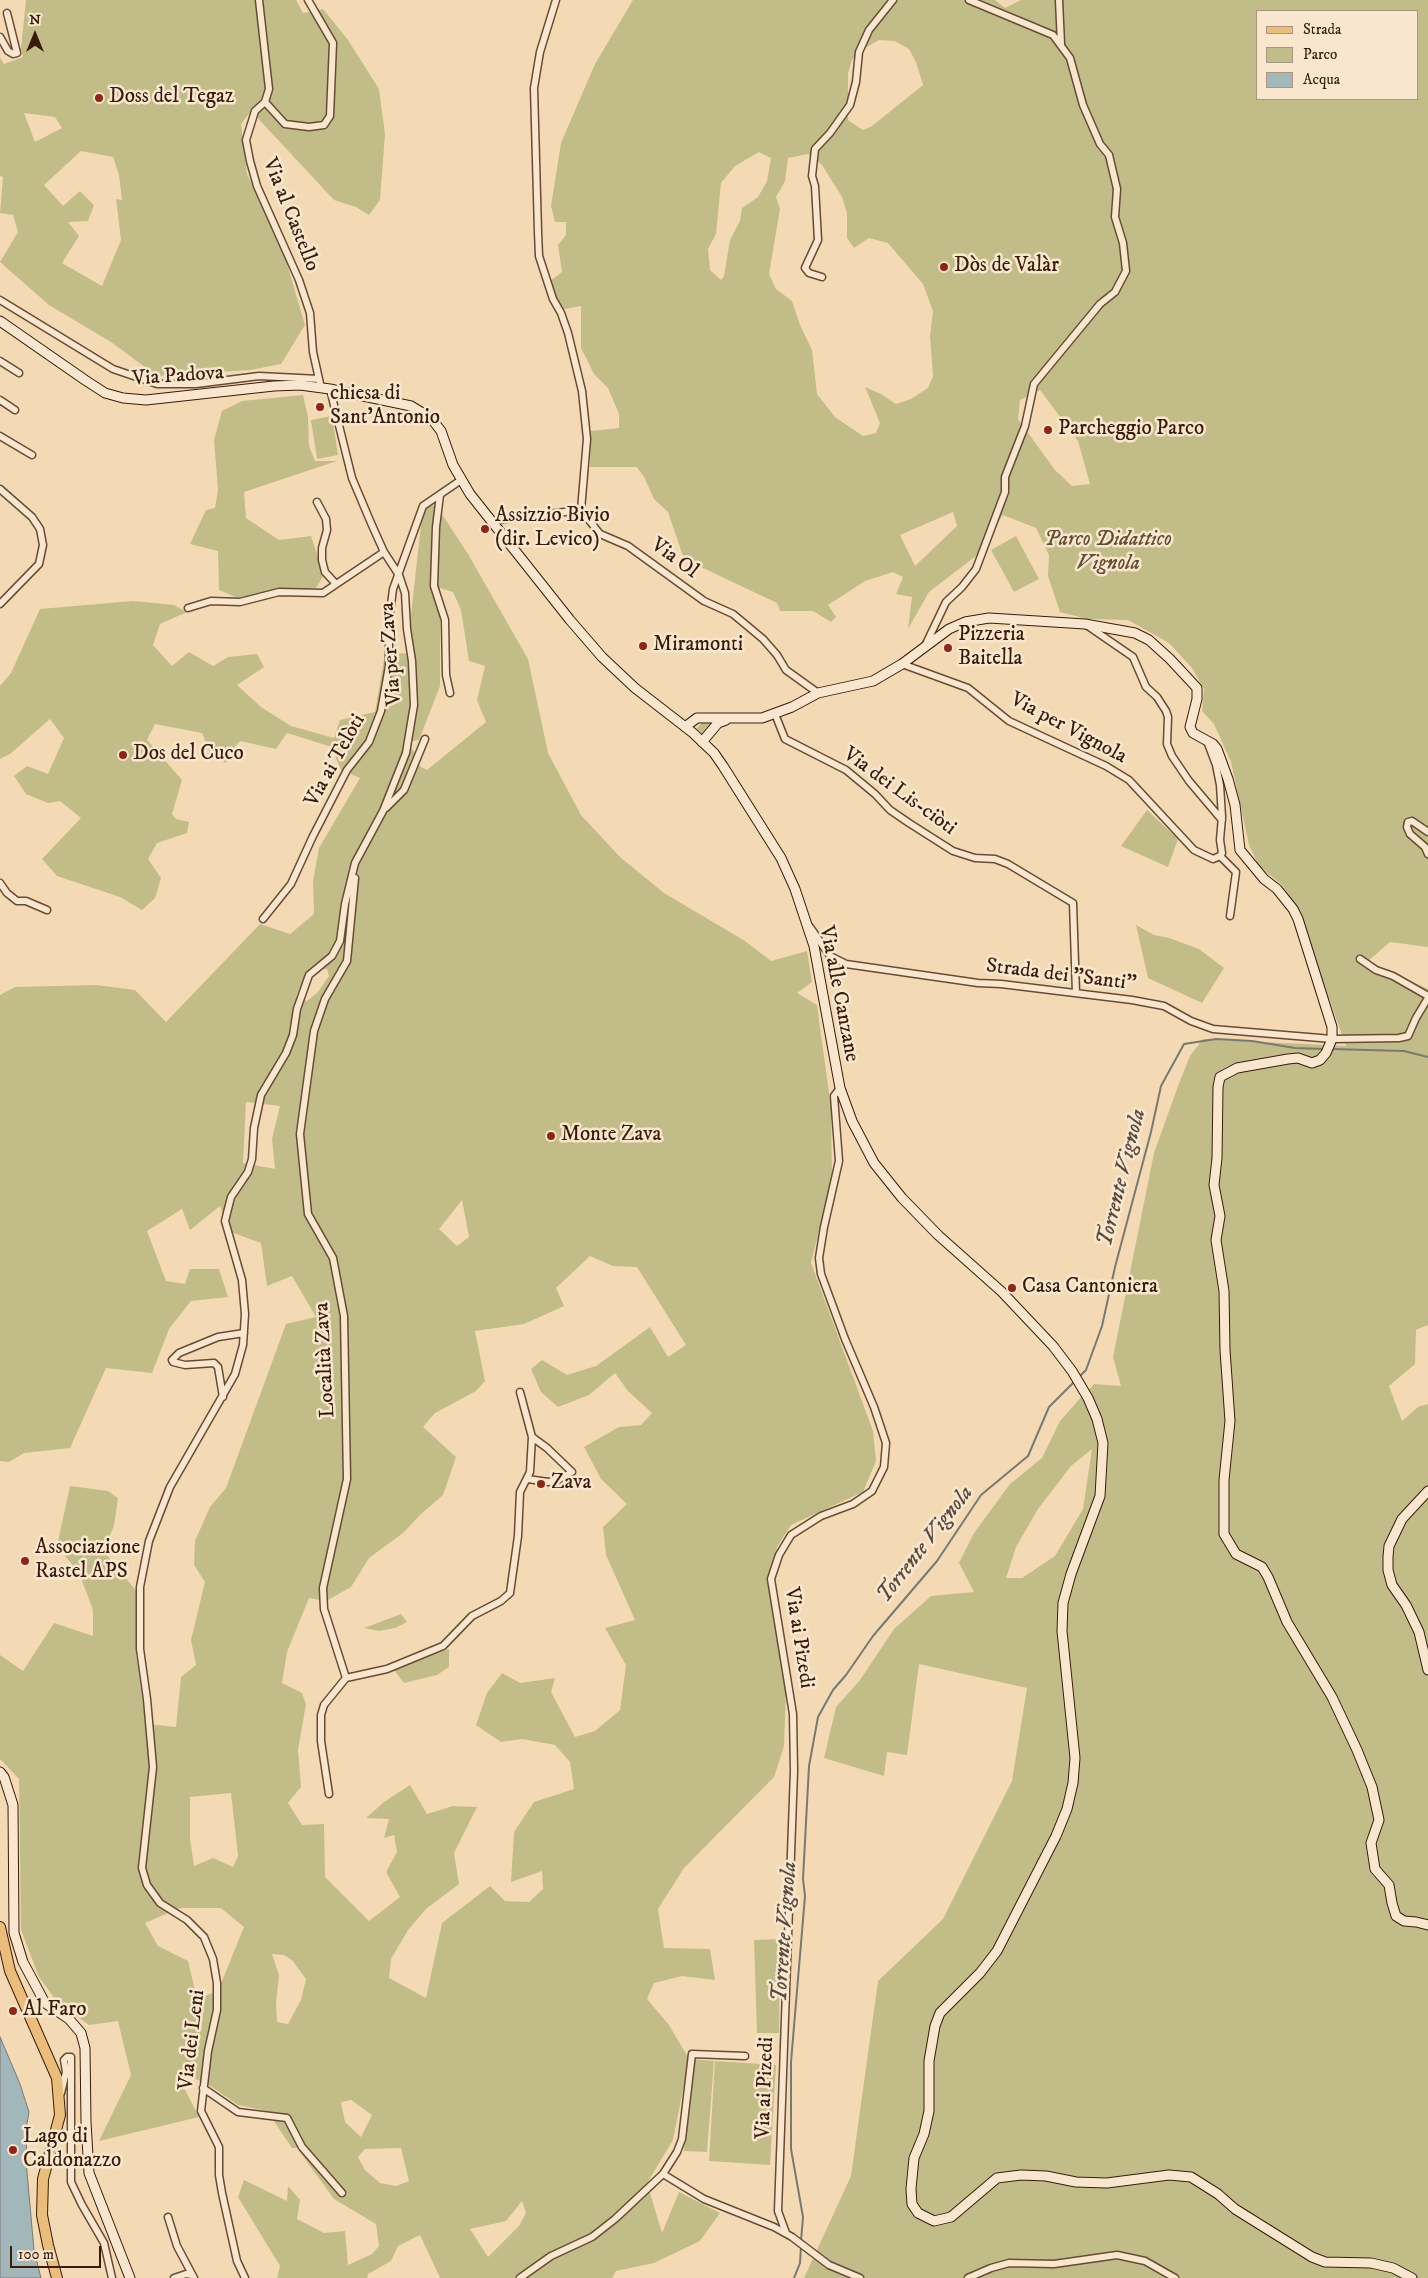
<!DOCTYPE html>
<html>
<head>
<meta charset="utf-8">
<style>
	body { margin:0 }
	#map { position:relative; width:1428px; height:2278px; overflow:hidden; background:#f4dab4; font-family:"IM FELL DW Pica",serif }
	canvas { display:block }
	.legend { position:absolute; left:1256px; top:10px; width:162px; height:90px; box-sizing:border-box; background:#f8e7ce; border:1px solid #ac9580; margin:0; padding:6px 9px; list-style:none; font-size:15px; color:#3a1b0a }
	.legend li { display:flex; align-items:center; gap:10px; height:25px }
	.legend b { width:25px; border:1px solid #ac9580 }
	.north { position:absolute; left:10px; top:10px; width:50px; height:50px; -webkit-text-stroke:4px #f8e7ce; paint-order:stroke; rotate:0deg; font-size:14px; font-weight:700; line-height:20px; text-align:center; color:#3a1b0a }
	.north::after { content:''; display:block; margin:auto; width:18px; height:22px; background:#3a1b0a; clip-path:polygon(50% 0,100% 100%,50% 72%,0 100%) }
	.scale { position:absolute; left:10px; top:2246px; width:91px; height:22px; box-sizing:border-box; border:2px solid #3a1b0a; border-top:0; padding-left:6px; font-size:15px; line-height:18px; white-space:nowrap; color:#3a1b0a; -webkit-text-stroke:4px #f8e7ce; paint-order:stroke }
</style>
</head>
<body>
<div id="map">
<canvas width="1428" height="2278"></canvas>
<ul class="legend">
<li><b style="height:6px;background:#eabd7a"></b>Strada</li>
<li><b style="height:14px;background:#c2bd88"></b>Parco</li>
<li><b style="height:14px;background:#a2b7b9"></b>Acqua</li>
</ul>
<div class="north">N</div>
<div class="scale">100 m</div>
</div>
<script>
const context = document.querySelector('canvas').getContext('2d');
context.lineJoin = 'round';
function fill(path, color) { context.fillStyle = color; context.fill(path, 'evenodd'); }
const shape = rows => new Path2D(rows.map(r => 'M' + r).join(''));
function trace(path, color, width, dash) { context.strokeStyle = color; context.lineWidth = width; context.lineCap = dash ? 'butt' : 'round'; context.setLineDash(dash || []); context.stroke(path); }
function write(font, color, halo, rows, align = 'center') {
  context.font = font + ' "IM FELL DW Pica",serif'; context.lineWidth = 5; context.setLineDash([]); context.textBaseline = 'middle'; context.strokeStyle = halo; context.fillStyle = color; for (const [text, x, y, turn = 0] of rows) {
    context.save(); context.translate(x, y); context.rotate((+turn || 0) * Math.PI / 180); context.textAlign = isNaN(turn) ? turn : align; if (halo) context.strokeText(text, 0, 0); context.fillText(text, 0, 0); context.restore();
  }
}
const green = shape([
	[26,0,296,0,303,13,323,9,348,40,379,89,385,134,380,200,369,215,356,207,334,200,251,111,241,124,247,174,284,254,305,325,281,364,250,370,157,376,111,342,49,305,0,262,18,232,13,215,0,213,3,177,0,176,0,58,4,64,23,57,21,49],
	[24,113,55,117,62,128,35,142],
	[81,151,113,157,119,175,122,200,116,199,121,240,102,286,62,263,79,236,68,222,88,221,94,205,80,191,63,206,44,185],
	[633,0,995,0,1005,8,1021,0,1428,0,1428,947,1390,942,1368,961,1428,989,1428,1325,1416,1330,1415,1364,1389,1386,1402,1421,1418,1407,1428,1404,1428,2278,1416,2278,1393,2266,1326,2260,1313,2256,1192,2175,1107,2182,996,2176,950,2215,934,2219,920,2211,914,2203,916,2158,926,2135,930,2062,937,2027,952,2002,1014,1922,1075,1783,1064,1631,1065,1603,1095,1518,1105,1443,1087,1392,1094,1384,1121,1386,1113,1357,1154,1153,1178,1086,1190,1056,1203,1039,1346,1046,1300,918,1287,892,1282,885,1259,866,1249,845,1231,762,1214,724,1202,711,1204,689,1192,668,1169,643,1128,620,1087,619,1060,612,1048,576,1049,555,1036,528,1003,515,976,556,929,592,908,629,912,597,896,594,903,577,893,572,865,581,828,605,836,617,831,622,813,611,780,611,777,603,684,559,668,512,654,499,644,477,637,467,590,467,591,431,619,428,619,414,608,388,594,374,581,348,581,306,560,310,550,281,562,272,558,245,566,235,566,222,555,222,551,206,561,143,595,64],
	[1257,11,1417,11,1417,99,1257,99],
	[879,40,895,41,909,49,916,62,923,85,872,126,863,130,848,120,848,73,852,60,865,48],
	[759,152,771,158,767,181,758,197,742,208,740,221,730,240,724,276,721,280,710,270,708,249,716,234,721,183,735,166],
	[808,154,822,165,842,197,847,213,847,238,854,248,869,238,888,243,923,284,933,311,930,336,933,376,928,388,911,399,896,404,881,394,865,387,880,423,876,433,863,436,835,417,817,394,812,350,800,325,792,301,776,289,769,274,780,209,776,197,785,181,788,158],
	[1040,390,1078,441,1090,484,1072,486,1055,470,1018,419,1020,400],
	[953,512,957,526,915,566,900,535],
	[303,395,308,417,309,446,315,461,337,461,244,492,246,518,279,540,311,536,324,575,316,588,280,589,238,598,219,590,218,551,190,544,206,510,215,508,218,490,214,440,222,411,242,401],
	[332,416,338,455,317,459,311,420],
	[436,505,468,554,528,659,548,753,581,815,620,857,664,893,745,941,771,961,807,951,812,982,797,993,817,1005,831,1108,832,1178,811,1263,873,1431,876,1461,863,1492,791,1525,777,1547,772,1592,786,1692,784,1746,774,1777,684,1868,658,1909,664,1948,710,1949,715,1980,682,1976,654,1983,647,1999,669,2025,689,2059,673,2140,647,2183,662,2233,679,2192,720,2213,700,2241,654,2263,616,2271,612,2278,440,2278,420,2235,398,2246,391,2261,368,2274,367,2278,277,2278,280,2266,238,2197,244,2180,287,2201,288,2186,300,2200,297,2219,324,2233,345,2231,348,2265,372,2254,379,2246,376,2224,334,2199,297,2148,292,2148,267,2111,238,2105,212,2087,188,2075,183,2086,199,2117,99,2141,131,2075,118,2021,89,2025,58,2003,39,1977,21,1930,19,1779,0,1759,0,1655,23,1671,54,1623,93,1636,93,1610,79,1573,57,1546,70,1486,108,1491,118,1498,114,1526,103,1550,137,1592,138,1622,136,1654,146,1724,176,1727,181,1677,196,1665,191,1640,205,1582,194,1565,195,1541,210,1507,226,1488,286,1324,316,1317,292,1276,267,1286,261,1243,228,1231,220,1206,190,1230,182,1209,147,1231,166,1281,185,1284,190,1269,219,1269,228,1297,191,1301,169,1329,152,1373,106,1368,70,1448,24,1453,9,1462,0,1461,0,995,15,987,96,985,135,990,166,1022,260,924,290,934,314,914,313,881,319,848,360,778,341,770,336,758,335,748,287,733,276,749,240,741,228,755,226,763,210,753,202,733,155,724,147,740,182,780,172,814,176,819,189,822,187,833,157,843,148,859,161,878,155,898,142,910,120,897,57,876,42,859,81,818,60,801,48,803,26,794,14,776,27,766,48,774,64,738,50,719,10,754,0,759,0,686,11,673,40,609,133,601,174,605,187,612,160,624,153,645,172,666,189,652,213,666,228,657,257,654,264,667,237,685,261,707,291,726,334,738,340,720,375,712,385,654,413,653,409,633,423,507],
	[440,588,453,592,461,610,469,661,485,666,477,700,486,722,427,770,414,763,414,751,404,742,419,740,440,686],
	[327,969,329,976,318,992,307,1001,296,996,307,971],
	[246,1102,280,1106,272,1139,275,1169,243,1163],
	[462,1200,469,1237,457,1246,439,1229],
	[590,1256,613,1266,637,1267,686,1345,668,1357,650,1327,596,1366,567,1375,542,1360,531,1369,541,1392,558,1407,589,1395,615,1373,628,1391,652,1413,641,1425,619,1427,584,1447,601,1479,627,1504,603,1527,606,1555,635,1620,605,1628,626,1665,620,1710,595,1731,575,1737,551,1692,555,1678,520,1683,502,1673,487,1693,476,1725,501,1742,522,1739,555,1745,570,1762,574,1789,534,1802,514,1832,511,1882,542,1871,543,1889,529,1902,505,1901,490,1886,442,1923,426,1998,389,1978,391,1959,408,1930,426,1909,459,1884,454,1853,477,1807,453,1806,427,1814,410,1785,384,1802,366,1818,389,1819,384,1838,394,1835,397,1852,386,1872,400,1897,369,1921,325,1877,324,1824,302,1825,288,1803,301,1787,298,1750,306,1704,302,1693,282,1683,287,1652,309,1598,326,1601,351,1587,369,1558,403,1533,421,1514,443,1495,456,1457,423,1427,435,1413,476,1391,485,1381,475,1331,524,1324,564,1306,556,1288],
	[231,1793,238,1856,233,1867,213,1858,194,1866,190,1839,190,1797],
	[180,1908,221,1908,244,1927,218,1991,197,1999,188,1961,158,1946,145,1923],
	[272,1954,284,1955,292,1960,306,1979,301,2000,288,2024,277,2022,276,2003,279,1975],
	[351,2100,372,2115,361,2137,345,2122,341,2102],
	[401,2148,409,2181,396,2186,380,2183,365,2170,358,2157,365,2149],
	[522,2201,526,2213,519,2226,488,2257,470,2229,506,2221],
	[1016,536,1039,579,1014,592,991,550],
	[703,722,711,723,709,728,702,733,697,728],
	[1147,810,1178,839,1168,867,1121,846],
	[1136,925,1154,935,1169,938,1199,949,1224,968,1202,1003,1148,978],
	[1084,1394,1101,1444,1098,1495,1061,1603,1073,1758,1065,1808,995,1950,978,1971,938,2012,927,2110,911,2204,933,2223,952,2218,998,2179,1021,2177,1076,2184,1169,2177,1191,2179,1311,2259,1371,2265,1408,2278,804,2278,851,2176,878,1981,943,1919,1012,1781,1027,1688,919,1664,907,1755,887,1752,884,1776,824,1758,836,1707,860,1680,894,1629,931,1596,974,1592,959,1563,974,1533,1010,1484,1042,1458,1060,1421],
	[1092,1449,1083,1509,1055,1556,1022,1578,1006,1578,1016,1547,1038,1509,1071,1466],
	[401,1614,407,1622,395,1628,379,1631,364,1628],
	[449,1649,449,1667,437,1675,404,1683,394,1670],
	[780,1939,779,2033,757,2033,754,1940],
	[691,2059,714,2061,707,2152,684,2151],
	[715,2061,776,2065,770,2165,709,2161]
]);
const water = shape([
	[0,2037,20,2084,29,2112,26,2129,27,2172,34,2250,41,2278,0,2278,0,2037]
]);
const stream = shape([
	[1331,1049,1404,1051,1428,1057],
	[1079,1377,1086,1370,1102,1326,1115,1267,1151,1132,1161,1086,1184,1044,1216,1039,1252,1041,1295,1048,1324,1049],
	[801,2241,803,2217,791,2149,791,2062,805,1896,803,1879,809,1766,818,1717,833,1690,846,1675,873,1636,937,1561,981,1495,1028,1456,1049,1407,1074,1382],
	[794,2278,800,2263,801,2246]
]);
const street = shape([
	[259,0,269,89,265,102,255,111,246,140,250,161,257,186,299,280,310,313,313,352,321,388],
	[556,0,540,52,534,88,538,232,539,256,553,299,561,313,568,333,582,391,587,439,581,510],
	[1059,0,1061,44],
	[0,37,8,51,13,54,17,53,7,13],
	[265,102,285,124,309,127,324,125,330,116,333,43,308,0],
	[822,277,809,273,805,268,818,240,815,186,812,176,815,149,830,133,850,105,856,82,859,52,869,30,893,0],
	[0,300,113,369,157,384,196,384,259,376,319,379],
	[0,361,19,373],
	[0,400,15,410],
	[0,436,32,455],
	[0,489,32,517,40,529,43,545,39,564,0,604],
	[440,495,436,527,434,586,445,620,446,675,450,693],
	[317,502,326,519,327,530,322,548,322,560,325,572,336,584],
	[491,521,581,510,600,534,628,546,704,601,733,614,763,639,777,655,786,670,818,693],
	[188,608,211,601,240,602,279,592,323,593,384,552],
	[1088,626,1133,657,1146,687,1157,697,1166,711,1168,717,1167,744,1172,756,1189,781,1222,820],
	[925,646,946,602,962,587,976,569,1005,492,1005,477,1025,426,1034,384,1100,304,1115,292,1126,271,1123,243,1115,217,1117,189,1109,155,1100,144,1083,105,1070,58,1053,35,969,0],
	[902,664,968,688,1009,721,1106,766,1129,780,1194,850,1213,859,1220,856,1236,872,1230,916],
	[775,714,785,739,846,770,875,794,890,810,909,823,953,851,975,858,995,859,1008,864,1073,903,1076,993],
	[1207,741,1216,765,1220,785,1222,817,1220,840,1222,853,1220,856],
	[386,808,404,790,425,739],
	[1428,832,1412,821,1408,822,1407,827,1410,834,1425,847,1428,854],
	[355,878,347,961,325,999,314,1031,300,1134,308,1214,333,1258,344,1316,347,1479,323,1588,324,1609,346,1678,387,1669,443,1646,472,1616,501,1601,510,1593,518,1536,520,1492,530,1472,532,1437],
	[0,883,7,893,17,901,26,901,47,910],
	[263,919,291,884,313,836,347,770,369,742,381,711,389,666,389,620,393,589,423,506,461,480],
	[810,927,830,956,846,964,978,983,1001,984,1132,1000,1164,1006,1191,1021,1213,1029,1332,1039,1399,1038,1408,1036,1416,1018,1428,998],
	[1360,959,1376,970,1393,976,1428,996],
	[520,1392,532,1437,547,1448,572,1472,558,1480,548,1482,528,1479],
	[223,1397,218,1367,214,1363,185,1365,173,1362,172,1360,179,1353,218,1337,244,1333],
	[329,1794,321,1741,321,1715,324,1705,346,1678],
	[203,2088,238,2112,287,2118,302,2147,342,2193],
	[61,2093,66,2072,64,2060,67,2057,71,2057,71,2182,82,2205,104,2243,112,2278],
	[663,2174,704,2199,774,2227,792,2237,829,2265,860,2278],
	[168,2217,177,2246,194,2278],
	[786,2233,778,2211,794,1771,793,1714,771,1579,779,1555,791,1535,821,1516,853,1504,872,1491,884,1467,886,1443,874,1407,845,1339,821,1274,819,1258,824,1227,839,1161,834,1096,840,1088],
	[174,2278,186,2274,192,2275],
	[245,2278,237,2261,222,2193,219,2175,219,2147,201,2111,208,2051,217,2010,217,1983,213,1959,204,1937,187,1920,160,1903,147,1885,142,1868,153,1767,147,1699,140,1649,140,1587,149,1541,170,1487,235,1374,243,1345,245,1314,242,1280,225,1221,231,1197,248,1172,252,1159,254,1128,261,1095,286,1053,293,1035,297,1009,309,975,332,956,340,941,345,904,355,863,383,811,406,753,414,705,412,661,407,629,405,593,399,575,384,552,371,523,352,478,330,389],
	[520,2278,551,2256,592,2237,615,2219,663,2174,677,2152,682,2139,692,2054,745,2056],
	[968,2278,991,2268,1009,2263,1054,2264,1117,2255,1145,2261,1175,2278]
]);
const secondary = shape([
	[0,321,85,380,105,393,123,398,146,400,274,386,300,385,330,389,411,406,431,418,441,431,453,465,470,494,570,620,602,657,635,688,693,733,714,753,723,766,781,858,795,889,814,946,840,1088,852,1121,874,1163,902,1198,938,1235,1002,1292,1053,1346,1072,1371,1088,1398,1097,1419,1103,1443,1100,1496,1071,1574,1063,1603,1062,1631,1075,1758,1073,1783,1067,1809,1056,1836,997,1951,980,1973,940,2013,935,2026,929,2061,929,2111,924,2134,914,2158,911,2189,912,2204,918,2213,934,2221,951,2217,997,2178,1021,2175,1046,2176,1076,2182,1107,2183,1169,2175,1191,2177,1218,2194,1235,2209,1312,2257,1325,2262,1371,2263,1393,2268,1412,2278],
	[685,727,697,718,762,718,792,707,818,693,873,681,902,664,949,629,965,622,989,618,1085,624,1135,633,1149,640,1170,659,1197,688,1197,699,1190,727,1193,733,1213,744,1217,749,1228,779,1235,805,1240,850,1264,879,1277,889,1293,909,1298,919,1332,1027,1332,1039,1326,1053,1320,1060,1312,1063,1298,1058,1288,1059,1237,1068,1220,1077,1218,1087,1217,1158,1214,1185,1220,1216,1216,1240,1224,1291,1225,1350,1230,1421,1224,1480,1224,1534,1236,1554,1262,1567,1268,1577,1287,1622,1332,1697,1357,1750,1372,1787,1379,1820,1371,1843,1375,1869,1389,1885,1392,1903,1396,1916,1404,1921,1416,1922,1428,1925],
	[702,742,718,723,726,720],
	[1428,1491,1402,1519,1389,1546,1388,1557,1388,1570,1392,1585,1406,1605,1419,1632,1428,1670],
	[0,1772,4,1777,13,1805,14,1933,23,1962,45,2003,69,2019,81,2033,85,2048,86,2122,89,2173,130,2278]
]);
const primary = shape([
	[0,1927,10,1971,57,2078,60,2115,43,2179,42,2215,48,2245,57,2278]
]);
const markers = [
	[99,98,5,"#8f2418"],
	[944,267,5,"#8f2418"],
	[320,407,5,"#8f2418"],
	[1048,430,5,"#8f2418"],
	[485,529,5,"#8f2418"],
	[643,646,5,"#8f2418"],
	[948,648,5,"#8f2418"],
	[123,755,5,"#8f2418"],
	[551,1136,5,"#8f2418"],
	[1012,1288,5,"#8f2418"],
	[541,1484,5,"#8f2418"],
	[25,1561,5,"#8f2418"],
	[13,2011,5,"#8f2418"],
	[13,2150,5,"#8f2418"]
];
const poiNames = [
	["Doss del Tegaz",109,98],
	["Dòs de Valàr",954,267],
	["chiesa di",330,395],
	["Sant'Antonio",330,419],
	["Parcheggio Parco",1058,430],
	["Assizzio Bivio",495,517],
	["(dir. Levico)",495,541],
	["Pizzeria",958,636],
	["Baitella",958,660],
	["Miramonti",653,646],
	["Dos del Cuco",133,755],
	["Monte Zava",561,1136],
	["Casa Cantoniera",1022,1288],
	["Zava",551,1484],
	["Associazione",35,1549],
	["Rastel APS",35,1573],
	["Al Faro",23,2011],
	["Lago di",23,2138],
	["Caldonazzo",23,2162]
];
const streetNames = [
	["Via al Castello",290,215,68],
	["Via Padova",178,377,-4],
	["Via Ol",674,559,36],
	["Via per Zava",392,654,-94],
	["Via per Vignola",1068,729,28],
	["Via ai Telòti",336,761,-61],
	["Via dei Lis-ciòti",899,792,36],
	["Strada dei \"Santi\"",1061,976,7],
	["Via alle Canzane",838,994,79],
	["Località Zava",326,1360,-93],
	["Via ai Pizedi",798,1638,81],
	["Via dei Leni",193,2040,-83],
	["Via ai Pizedi",766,2088,-88]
];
const parkNames = [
	["Parco Didattico",1108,541],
	["Vignola",1108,565]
];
const waterNames = [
	["Torrente Vignola",1123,1178,-76],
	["Torrente Vignola",926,1545,-52],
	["Torrente Vignola",786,1932,-86]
];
fill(green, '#c2bd88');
fill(water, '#a2b7b9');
trace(water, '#787973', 1);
trace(stream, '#787973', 2);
trace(street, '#684b34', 9);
trace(secondary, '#3a1b0a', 11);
trace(primary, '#3a1b0a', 12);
trace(street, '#f8e7ce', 6);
trace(secondary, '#f8e7ce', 9);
trace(primary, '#eabd7a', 10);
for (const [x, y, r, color] of markers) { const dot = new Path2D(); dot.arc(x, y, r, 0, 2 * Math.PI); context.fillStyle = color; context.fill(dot); trace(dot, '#f8e7ce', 2); }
write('21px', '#3a1b0a', '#f8e7ce', poiNames, 'left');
write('21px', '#3a1b0a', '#f8e7ce', streetNames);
write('italic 21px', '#634c30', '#f8e7ce', parkNames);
write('italic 22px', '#594a3f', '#f8e7ce', waterNames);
</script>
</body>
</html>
